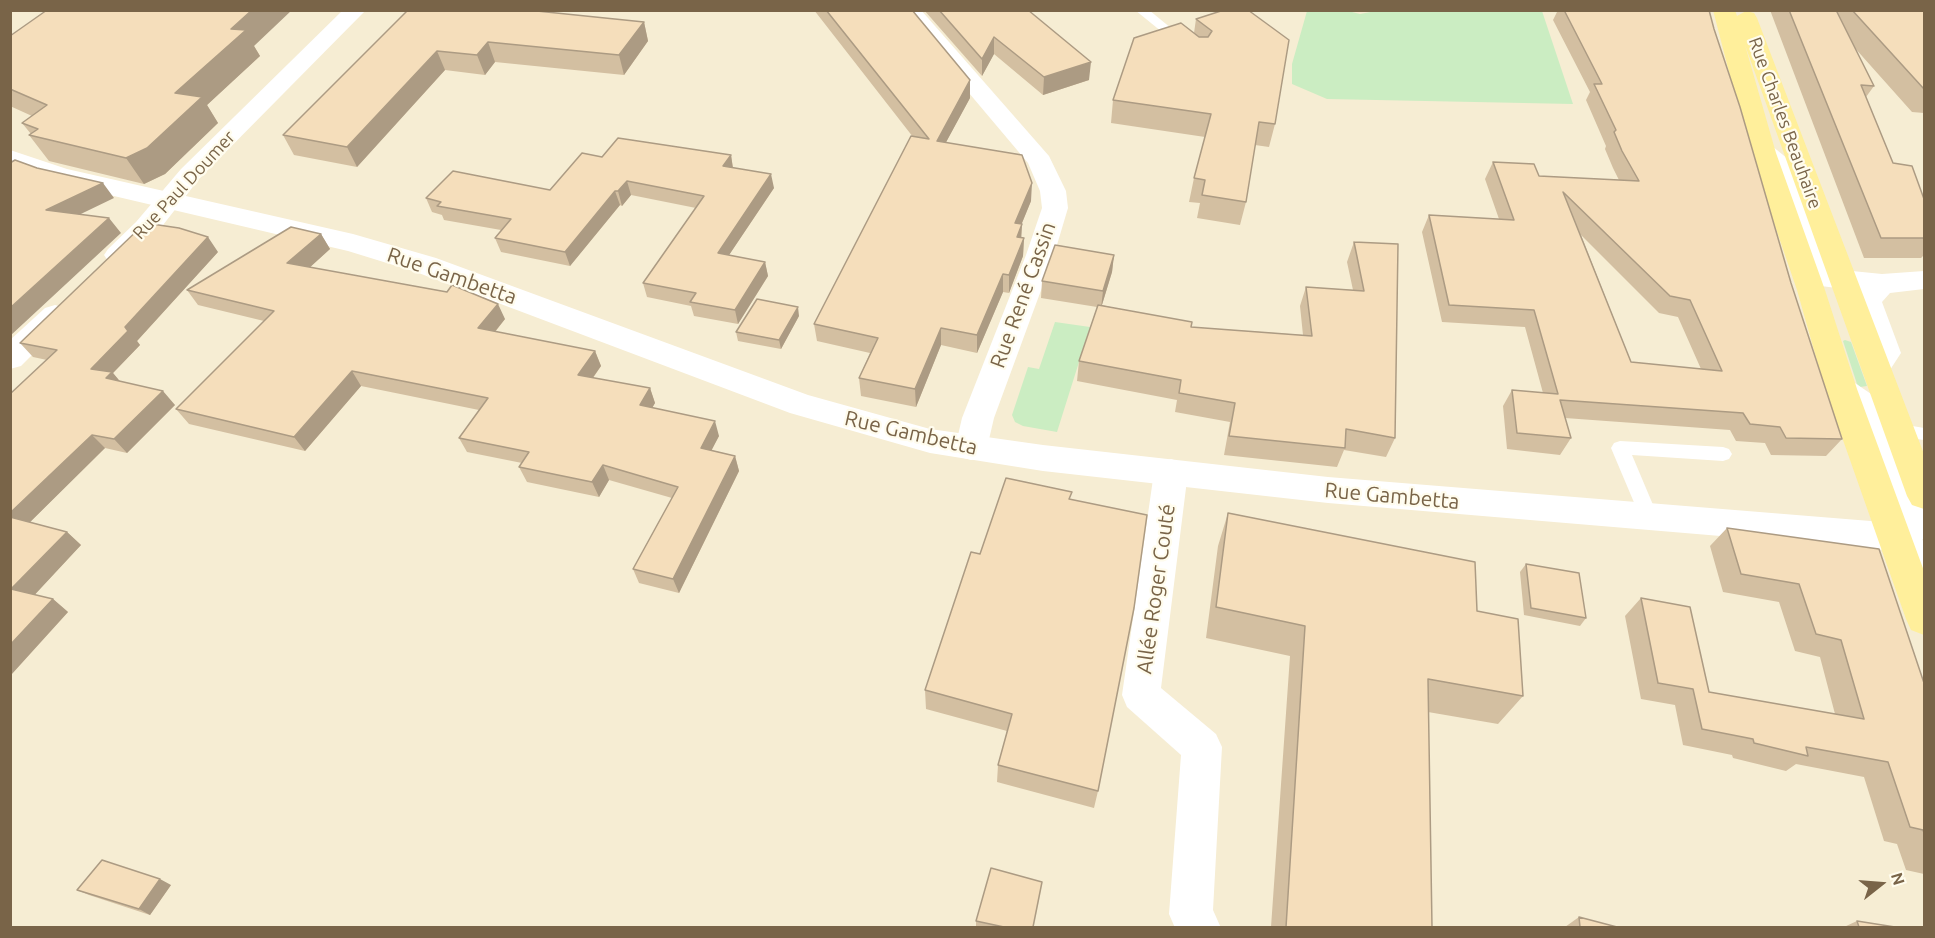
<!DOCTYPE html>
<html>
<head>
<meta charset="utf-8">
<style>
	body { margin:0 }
	#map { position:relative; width:1935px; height:938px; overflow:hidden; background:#fef9e6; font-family:Ubuntu,sans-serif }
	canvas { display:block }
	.frame { position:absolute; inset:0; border:12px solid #796448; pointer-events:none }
	.north { position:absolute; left:1851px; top:854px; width:60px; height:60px; -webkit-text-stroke:4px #fffced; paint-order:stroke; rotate:73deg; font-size:16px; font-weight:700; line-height:24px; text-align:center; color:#796448 }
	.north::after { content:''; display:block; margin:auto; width:21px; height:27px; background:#796448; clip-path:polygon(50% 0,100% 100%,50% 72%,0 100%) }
</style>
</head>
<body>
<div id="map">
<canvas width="1935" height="938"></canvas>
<div class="frame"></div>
<div class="north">N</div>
</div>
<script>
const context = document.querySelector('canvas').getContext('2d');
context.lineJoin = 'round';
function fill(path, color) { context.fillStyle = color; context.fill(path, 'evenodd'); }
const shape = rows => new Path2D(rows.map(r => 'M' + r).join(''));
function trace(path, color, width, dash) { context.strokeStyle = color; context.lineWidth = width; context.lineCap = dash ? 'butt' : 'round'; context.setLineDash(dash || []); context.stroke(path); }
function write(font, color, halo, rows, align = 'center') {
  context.font = font + ' Ubuntu,sans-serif'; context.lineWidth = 4.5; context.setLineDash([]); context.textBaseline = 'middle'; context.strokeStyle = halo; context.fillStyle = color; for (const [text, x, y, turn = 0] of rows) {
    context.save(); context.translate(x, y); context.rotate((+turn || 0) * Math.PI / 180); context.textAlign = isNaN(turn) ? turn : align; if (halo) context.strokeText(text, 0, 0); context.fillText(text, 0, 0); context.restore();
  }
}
const residential = shape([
	[11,11,1924,11,1924,927,11,927]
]);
const green = shape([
	[1381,10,1652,10,1590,15,1542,11,1573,104,1327,99,1292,84,1292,64,1307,11,1348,11,1360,14],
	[1055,322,1090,327,1057,432,1023,426,1015,422,1012,415,1028,367,1039,369],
	[1845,340,1851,342,1867,386,1860,387,1857,384,1843,341]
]);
const lane = shape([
	[1135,10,1149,10,1188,42,1178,45,1135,10],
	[1901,424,1924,428,1924,440,1895,436,1892,431,1895,426,1901,424],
	[1620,441,1723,447,1729,449,1732,454,1729,459,1723,461,1632,455,1659,519,1657,524,1650,527,1643,524,1641,519,1611,448,1614,443,1620,441]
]);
const street = shape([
	[343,10,366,10,199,179,156,234,128,261,118,264,108,261,104,255,108,249,136,222,181,169,343,10],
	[899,10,921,10,1049,156,1066,191,1068,208,1054,255,994,418,987,448,982,457,971,460,960,457,955,448,962,418,1026,255,1042,208,1040,191,1028,163,899,10],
	[1763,143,1772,146,1793,163,1832,269,1882,274,1924,271,1924,289,1890,293,1882,302,1901,353,1888,373,1877,376,1866,373,1862,365,1870,352,1853,301,1860,291,1821,286,1811,284,1807,277,1769,167,1750,151,1754,146,1763,143],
	[55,305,65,308,70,315,65,322,21,366,10,369,10,340,45,308,55,305],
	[1171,459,1183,463,1188,472,1161,688,1216,734,1222,747,1213,910,1221,928,1175,928,1169,914,1181,755,1127,707,1122,695,1154,472,1159,463,1171,459]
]);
const secondary = shape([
	[10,150,67,169,353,234,436,258,808,395,930,429,1043,445,1328,477,1895,523,1856,415,1830,397,1825,389,1830,381,1841,378,1852,381,1880,400,1885,408,1924,509,1924,540,1922,539,1924,542,1924,577,1912,572,1887,550,1328,503,1043,471,930,453,790,413,416,272,348,251,50,181,10,166,10,150]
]);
const primary = shape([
	[1713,10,1735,10,1737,16,1746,11,1754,13,1757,18,1924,454,1924,509,1912,505,1907,496,1745,45,1776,153,1825,290,1857,389,1924,571,1924,635,1911,630,1906,619,1825,389,1797,290,1750,153,1713,10]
]);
const wall = shape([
	[408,10,644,22,648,41,624,75,495,62,485,75,445,70,357,167,294,155,283,135],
	[814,10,912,10,970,98,946,142,1031,201,1022,223,1021,238,1024,238,1023,256,1009,293,1003,292,977,353,941,345,916,407,861,396,859,378,870,353,817,341,814,324,913,137],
	[924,10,1028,10,1089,80,1043,95,994,54,982,76],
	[1224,10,1275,124,1269,147,1255,145,1246,202,1240,225,1197,218,1200,203,1189,202,1194,178,1205,137,1111,123,1113,100,1194,33,1196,19],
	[1558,10,1564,10,1714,29,1791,283,1842,439,1826,456,1771,455,1765,443,1736,441,1730,430,1565,418,1571,438,1560,455,1507,449,1503,406,1512,390,1543,393,1525,327,1442,322,1422,232,1429,215,1499,219,1485,179,1493,162,1539,176,1619,180,1613,168,1605,149,1606,146,1586,100,1590,92,1553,20],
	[1581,235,1659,313,1678,317,1701,369,1631,362],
	[1770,10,1924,10,1924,113,1912,112,1854,47,1874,86,1866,97,1893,163,1924,199,1924,255,1921,258,1864,258],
	[10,36,254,46,260,56,207,105,218,123,165,174,144,184,49,161,29,135,31,134,22,123,32,116,10,106],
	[731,155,733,168,774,188,729,255,765,262,768,276,738,324,694,316,691,306,647,297,643,283,696,208,631,195,622,206,620,205,570,266,501,252,495,238,501,230,444,220,442,215,432,212,426,198,550,190,602,157],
	[321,234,330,249,310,267,505,319,495,332,595,351,601,366,593,378,650,388,655,403,652,408,719,436,711,450,735,456,739,471,679,593,639,583,633,569,672,498,609,480,599,497,527,482,519,467,522,463,467,452,459,438,479,410,361,386,305,451,189,424,176,409,264,321,198,305,187,290],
	[1354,242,1395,438,1386,457,1344,450,1337,467,1224,455,1230,422,1175,412,1177,400,1077,381,1079,361,1097,307,1041,298,1042,281,1114,255,1112,272,1102,305,1191,327,1303,335,1300,306,1306,287,1353,290,1347,262],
	[218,252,137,341,140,345,113,373,119,381,175,405,127,453,105,448,30,522,67,532,81,545,34,595,53,599,68,612,10,676,47,360,33,357,20,343],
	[799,316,781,349,738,341,736,332],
	[1071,499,1098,791,1094,808,997,782,998,765,1007,731,926,709,925,690,980,554],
	[1228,513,1477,611,1523,696,1498,724,1428,712,1432,927,1271,927,1290,656,1206,638,1218,546],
	[1727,528,1924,683,1924,874,1906,870,1897,844,1884,841,1864,777,1796,764,1786,771,1733,758,1732,755,1683,745,1675,705,1641,699,1625,616,1641,598,1709,692,1835,714,1820,657,1795,651,1779,602,1723,592,1710,546],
	[1526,564,1586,618,1580,626,1524,615,1520,572],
	[171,885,150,915,89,895,77,890],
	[1579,917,1617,927,1565,927],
	[976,921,1033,927,981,927,976,926],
	[1857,921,1895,927,1844,927]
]);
const shadedWall = shape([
	[252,10,292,10,254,46,260,56,207,105,218,123,165,174,144,184,126,158,175,93,231,29],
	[644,22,648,41,624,75,619,55],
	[994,37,994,54,982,76,982,59],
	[488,42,495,62,485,75,477,55],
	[437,51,445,70,357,167,347,147],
	[1091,62,1089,80,1043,95,1044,77],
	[970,80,970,98,937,159,937,141],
	[731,155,733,169,723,166],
	[771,174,774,188,721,267,718,253],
	[627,181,631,195,622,206,618,191],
	[103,183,114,198,58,225,46,210],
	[1032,183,1031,201,1015,240,1015,223],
	[615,191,620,205,570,266,565,252],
	[109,218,121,233,10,336,10,308],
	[1022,224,1021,242,1017,237],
	[321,234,330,249,297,279,287,263],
	[208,237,218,252,137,341,140,345,113,373,124,386,119,392,91,369,125,327],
	[1024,238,1023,256,1009,293,1009,275],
	[1114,255,1112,272,1101,308,1103,291],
	[765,262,768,276,738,324,735,310],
	[1003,274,1003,292,977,353,977,335],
	[498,304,505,319,485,344,478,328],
	[798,307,799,316,781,349,779,340],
	[941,328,941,345,916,407,915,389],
	[595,351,601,366,584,390,578,375],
	[352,371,361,386,305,451,294,437],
	[650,388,655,403,645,420,640,405],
	[163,391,175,405,127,453,114,439],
	[715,421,719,436,705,463,701,448],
	[92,435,105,448,22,530,10,519,10,513],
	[735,456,739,471,679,593,673,579],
	[603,465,609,480,599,497,592,482],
	[67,532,81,545,28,602,11,589],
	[53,599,68,612,10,676,10,645],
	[160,879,171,885,150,915,139,909]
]);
const building = shape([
	[47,10,252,10,231,29,246,30,175,93,202,97,147,148,126,158,29,135,38,129,22,123,47,105,10,89,10,36,47,10],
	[408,10,527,10,644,22,619,55,488,42,477,55,437,51,347,147,283,135,408,10],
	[826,10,912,10,970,80,937,141,1022,155,1032,183,1015,223,1022,224,1017,237,1024,238,1009,275,1003,274,977,335,941,328,915,389,859,378,878,338,814,324,911,136,929,139,826,10],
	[939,10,1028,10,1091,62,1044,77,994,37,982,59,939,10],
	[1224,10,1248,10,1289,40,1275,124,1259,122,1246,202,1202,195,1205,180,1194,178,1211,114,1113,100,1134,38,1181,23,1199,37,1208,37,1212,31,1196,19,1224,10],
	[1564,10,1709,10,1714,29,1740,107,1791,283,1842,439,1786,438,1780,427,1750,424,1743,413,1560,400,1571,438,1517,433,1512,390,1558,394,1534,310,1449,305,1429,215,1514,220,1493,162,1534,164,1539,176,1639,181,1622,151,1614,132,1616,130,1594,84,1602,84,1564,10],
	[1563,192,1670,296,1690,300,1722,371,1631,362,1563,192],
	[1789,10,1836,10,1874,86,1861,85,1893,163,1912,166,1924,199,1924,238,1881,238,1789,10],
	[1852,10,1924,10,1924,89,1852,10],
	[618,138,731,155,723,166,771,174,718,253,765,262,735,310,690,302,696,293,643,283,704,196,627,181,618,191,615,191,565,252,495,238,511,219,437,206,441,202,426,198,453,171,550,190,582,153,602,157,618,138],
	[15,160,37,168,103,183,46,210,109,218,10,308,10,163,15,160],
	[145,223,179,228,208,237,125,327,128,331,91,369,112,372,106,378,163,391,114,439,92,435,10,513,10,394,57,350,20,343,145,223],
	[291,227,321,234,287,263,447,292,452,285,498,304,478,328,595,351,578,375,650,388,640,405,715,421,701,448,735,456,673,579,633,569,678,487,603,465,592,482,519,467,529,452,459,438,488,398,352,371,294,437,176,409,274,311,187,290,291,227],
	[1354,242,1398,244,1395,438,1346,429,1345,448,1229,436,1235,403,1179,393,1181,380,1079,361,1098,305,1192,322,1191,327,1312,336,1306,287,1364,291,1354,242],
	[1055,245,1114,255,1103,291,1042,281,1055,245],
	[757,299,798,307,779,340,736,332,757,299],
	[1006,478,1072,492,1069,499,1147,515,1134,608,1098,791,998,765,1012,714,925,690,971,552,980,554,1006,478],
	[1228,513,1475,562,1477,611,1518,619,1523,696,1428,679,1432,927,1286,927,1305,626,1216,607,1228,513],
	[10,517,67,532,11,589,53,599,10,645,10,517],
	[1727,528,1879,549,1924,683,1924,833,1923,830,1910,827,1888,762,1806,747,1808,756,1754,743,1753,739,1702,729,1693,689,1658,683,1641,598,1690,607,1709,692,1864,719,1841,640,1816,634,1799,584,1741,574,1727,528],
	[1526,564,1579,573,1586,618,1531,608,1526,564],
	[102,860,160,879,139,909,77,890,102,860],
	[991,868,1042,882,1033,927,1004,927,976,921,991,868],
	[1579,917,1617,927,1580,927,1579,917],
	[1857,921,1895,927,1859,927,1857,921]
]);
const farStreetnames = [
	["Rue Charles Beauhaire",1785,123,70],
	["Rue Paul Doumer",184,185,-47]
];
const streetNames = [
	["Rue Gambetta",452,276,19],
	["Rue René Cassin",1023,295,-70],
	["Rue Gambetta",911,433,13],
	["Rue Gambetta",1392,496,5],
	["Allée Roger Couté",1156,589,-82]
];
fill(residential, '#f6edd3');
fill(green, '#cbedc2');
fill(lane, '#fff');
fill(street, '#fff');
fill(secondary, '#fff');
fill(primary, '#ffef9b');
fill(wall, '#d3bfa1');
fill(shadedWall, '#ac9b83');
fill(building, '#f5debb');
trace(building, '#ac9b83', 1.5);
write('18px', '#796448', '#fffced', farStreetnames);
write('21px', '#796448', '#fffced', streetNames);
</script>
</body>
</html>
